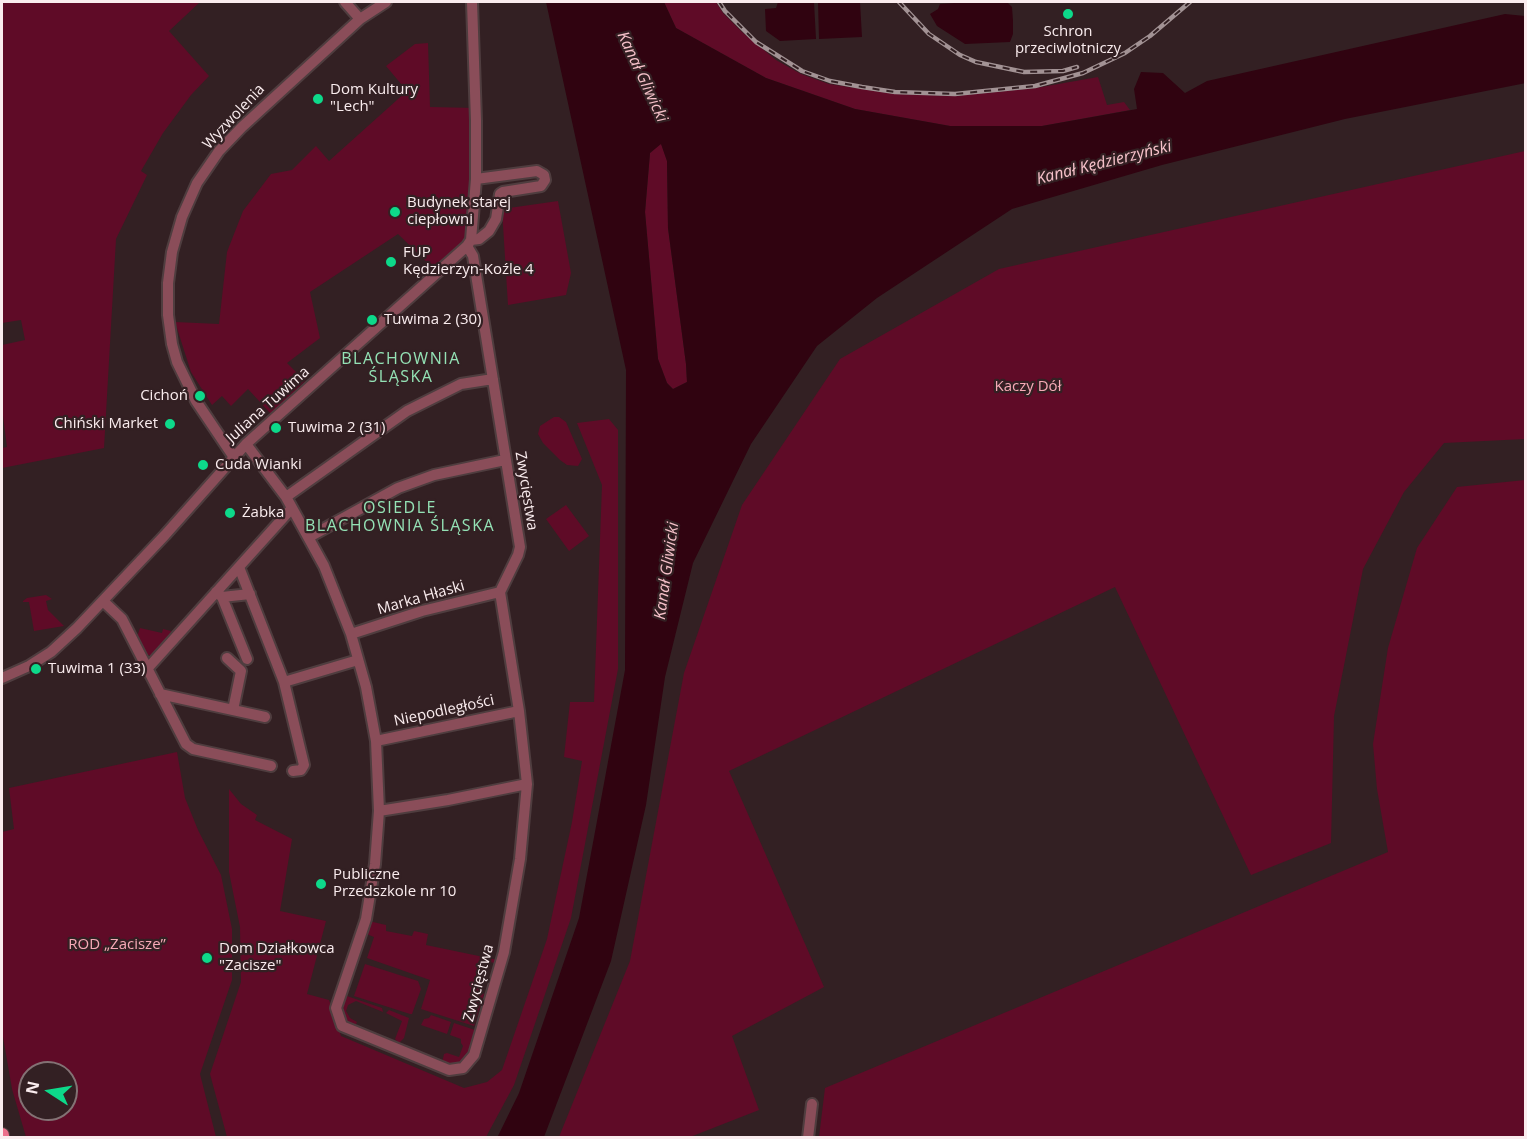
<!DOCTYPE html>
<html>
<head>
<meta charset="utf-8">
<style>
	body { margin:0 }
	#map { position:relative; width:1527px; height:1139px; overflow:hidden; background:#332023; font-family:"Open Sans",sans-serif }
	canvas { display:block }
	.frame { position:absolute; inset:0; border:3px solid #faecee; pointer-events:none }
	.north { position:absolute; left:18px; top:1061px; width:60px; height:60px; box-sizing:border-box; background:#332023; border:2px solid #837274; border-radius:50%; rotate:282deg; font-size:16px; font-weight:700; line-height:24px; text-align:center; color:#faecee }
	.north::after { content:''; display:block; margin:auto; width:21px; height:27px; background:#0dd98a; clip-path:polygon(50% 0,100% 100%,50% 72%,0 100%) }
</style>
</head>
<body>
<div id="map">
<canvas width="1527" height="1139"></canvas>
<div class="frame"></div>
<div class="north">N</div>
</div>
<script>
const context = document.querySelector('canvas').getContext('2d');
context.lineJoin = 'round';
function fill(path, color) { context.fillStyle = color; context.fill(path, 'evenodd'); }
const shape = rows => new Path2D(rows.map(r => 'M' + r).join(''));
function trace(path, color, width, dash) { context.strokeStyle = color; context.lineWidth = width; context.lineCap = dash ? 'butt' : 'round'; context.setLineDash(dash || []); context.stroke(path); }
function write(font, color, halo, rows, align = 'center') {
  context.font = font + ' "Open Sans",sans-serif'; context.lineWidth = 4.5; context.setLineDash([]); context.textBaseline = 'middle'; context.strokeStyle = halo; context.fillStyle = color; for (const [text, x, y, turn = 0] of rows) {
    context.save(); context.translate(x, y); context.rotate((+turn || 0) * Math.PI / 180); context.textAlign = isNaN(turn) ? turn : align; if (halo) context.strokeText(text, 0, 0); context.fillText(text, 0, 0); context.restore();
  }
}
const green = shape([
	[2,2,200,2,169,31,209,76,191,95,163,133,141,171,147,175,116,239,104,448,2,468,2,448,7,447,2,408,2,345,25,340,21,320,2,323],
	[664,2,716,2,723,13,742,32,776,60,801,74,829,84,895,94,955,96,1036,88,1098,77,1107,105,1124,102,1130,110,1042,126,950,126,855,109,766,78,676,28],
	[428,43,430,107,476,108,471,240,438,273,398,234,310,292,320,338,287,363,305,381,271,414,248,389,231,406,222,396,212,405,191,372,175,322,219,324,227,252,243,211,271,174,292,170,316,146,329,161,407,91,386,66,415,44],
	[661,143,667,161,668,228,686,364,687,382,673,389,667,383,658,359,645,212,650,153],
	[1525,151,1525,439,1444,443,1404,492,1363,569,1334,716,1331,843,1251,875,1115,587,729,771,824,987,732,1036,759,1110,690,1137,559,1137,630,961,684,673,742,505,840,359,999,269],
	[558,201,571,273,566,295,508,305,502,209],
	[554,417,559,417,566,422,582,459,578,466,567,465,560,460,543,443,538,434,540,426],
	[609,419,618,430,618,669,571,918,514,1085,486,1137,227,1137,210,1074,241,982,240,927,229,872,229,789,241,804,257,815,255,820,292,839,280,911,326,921,307,994,329,1000,341,1036,464,1088,487,1082,502,1070,547,939,572,822,582,761,564,757,570,702,594,702,602,485,577,423],
	[1525,480,1525,1137,819,1137,825,1088,1388,852,1377,789,1373,744,1388,648,1417,548,1457,487],
	[566,505,589,536,569,551,546,519],
	[46,595,52,599,46,601,48,610,64,626,34,631,29,602,23,602,23,601,27,598],
	[140,628,162,633,163,629,171,631,170,638,154,655,145,655,132,633,138,634],
	[177,752,185,798,198,830,221,875,232,929,232,980,200,1074,216,1137,26,1137,12,1089,2,1031,2,832,14,829,9,788],
	[30,1073,66,1073,66,1109,30,1109],
	[373,922,386,925,386,931,412,936,414,931,428,934,426,945,498,960,496,963,489,962,480,992,484,994,474,1026,421,1009,430,980,367,958,374,937,364,933,369,923],
	[365,964,418,981,421,989,412,1014,410,1014,354,996],
	[344,995,382,1008,383,1012,356,1001,348,1005,346,1011,350,1018,357,1022,355,1026,347,1024,340,1010],
	[389,1010,409,1018,404,1038,399,1043,395,1039,402,1021,386,1013],
	[431,1015,451,1022,447,1034,421,1025,424,1019,429,1018],
	[454,1023,475,1030,477,1033,470,1050,463,1061,458,1064,448,1065,442,1063,444,1054,447,1053,459,1057,463,1046,461,1043,461,1039,450,1035]
]);
const water = shape([
	[546,2,664,2,676,28,766,78,855,109,950,126,1042,126,1137,109,1134,89,1141,72,1163,73,1185,93,1207,81,1505,14,1525,16,1526,83,1345,119,1162,165,1012,209,877,298,817,346,751,444,693,563,665,677,646,805,611,961,544,1137,497,1138,519,1093,579,918,625,670,626,370],
	[661,144,667,161,668,228,686,364,687,382,673,389,667,383,658,359,645,212,650,153],
	[778,2,814,2,816,39,780,41,766,31,765,9,776,8],
	[818,2,860,2,862,37,819,39],
	[969,2,1007,2,1012,7,1013,21,1013,34,1010,42,965,44,937,26,930,14,938,9,940,4]
]);
const minor = shape([
	[345,2,360,19],
	[471,240,479,239,489,231,496,219,500,194,503,192,541,186,545,180,544,175,537,171,476,179],
	[246,444,286,497,324,566,351,634,366,687,376,741,379,811,375,864,366,919,336,1008,342,1026,449,1070,463,1068,474,1055,504,952,520,859,527,784,519,711,500,592,518,555,520,547,473,256,467,246],
	[233,456,196,401,177,362,172,344,168,315,168,283,172,252,182,217,197,183,219,151,242,127,360,19,386,2],
	[286,497,407,411,461,384,493,379],
	[309,537,398,488,434,475,505,460],
	[239,567,284,682,304,765,301,770,293,771],
	[216,592,222,597,247,659],
	[222,597,250,594],
	[103,601,122,619,186,744,193,749,271,766],
	[351,634,422,611,500,592],
	[227,658,241,671,233,710],
	[147,669,292,508],
	[2,678,29,666,51,652,77,628,165,535,246,444,467,246,471,240,476,179,476,121,472,2],
	[284,682,358,660],
	[160,694,265,717],
	[376,741,519,711],
	[379,811,448,800,527,784],
	[808,1138,812,1104]
]);
const major = shape([
	[2,1135,2,1138]
]);
const rail = shape([
	[719,2,725,11,756,42,802,71,830,81,862,87,895,92,955,94,1035,86,1083,73,1125,53,1150,36,1190,2],
	[899,2,929,34,960,55,976,62,1024,72,1063,71,1077,67]
]);
const markers = [
	[1068,14,6,"#0dd98a"],
	[318,99,6,"#0dd98a"],
	[395,212,6,"#0dd98a"],
	[391,262,6,"#0dd98a"],
	[372,320,6,"#0dd98a"],
	[200,396,6,"#0dd98a"],
	[170,424,6,"#0dd98a"],
	[276,428,6,"#0dd98a"],
	[203,465,6,"#0dd98a"],
	[230,513,6,"#0dd98a"],
	[36,669,6,"#0dd98a"],
	[321,884,6,"#0dd98a"],
	[207,958,6,"#0dd98a"]
];
const poiNames = [
	["Schron",1068,32,"center"],
	["przeciwlotniczy",1068,49,"center"],
	["Dom Kultury",330,90],
	["\"Lech\"",330,107],
	["Budynek starej",407,203],
	["ciepłowni",407,220],
	["FUP",403,253],
	["Kędzierzyn-Koźle 4",403,270],
	["Tuwima 2 (30)",384,320],
	["Cichoń",188,396,"right"],
	["Chiński Market",158,424,"right"],
	["Tuwima 2 (31)",288,428],
	["Cuda Wianki",215,465],
	["Żabka",242,513],
	["Tuwima 1 (33)",48,669],
	["Publiczne",333,875],
	["Przedszkole nr 10",333,892],
	["Dom Działkowca",219,949],
	["\"Zacisze\"",219,966]
];
const streetNames = [
	["Wyzwolenia",234,117,-47],
	["Juliana Tuwima",268,405,-42],
	["Zwycięstwa",526,491,81],
	["Marka Hłaski",421,598,-16],
	["Niepodległości",444,711,-12],
	["Zwycięstwa",479,983,-75]
];
const parkNames = [
	["Kaczy Dół",1028,387],
	["ROD „Zacisze”",117,945]
];
const waterNames = [
	["Kanał Gliwicki",642,77,65],
	["Kanał Kędzierzyński",1104,163,-14],
	["Kanał Gliwicki",667,571,-82]
];
const neighbourhoodNames = [
	["BLACHOWNIA",401,359],
	["ŚLĄSKA",401,377],
	["OSIEDLE",400,508],
	["BLACHOWNIA ŚLĄSKA",400,526]
];
fill(green, '#5f0b27');
fill(water, '#300310');
trace(minor, '#4f3d3f', 14);
trace(major, '#4f3d3f', 16);
trace(minor, '#8a4d59', 10);
trace(major, '#ec6f8b', 14);
trace(rail, '#a29294', 4.5);
trace(rail, '#332023', 2, [7]);
for (const [x, y, r, color] of markers) { const dot = new Path2D(); dot.arc(x, y, r, 0, 2 * Math.PI); context.fillStyle = color; context.fill(dot); trace(dot, '#332023', 2); }
write('15px', '#faecee', '#332023', poiNames, 'left');
write('15px', '#faecee', '#332023', streetNames);
write('15px', '#f7aab7', '#332023', parkNames);
write('italic 16px', '#f7c2ca', '#332023', waterNames);
context.letterSpacing = '1.5px';
write('16px', '#94e2b5', '#332023', neighbourhoodNames);
context.letterSpacing = '0px';
</script>
</body>
</html>
